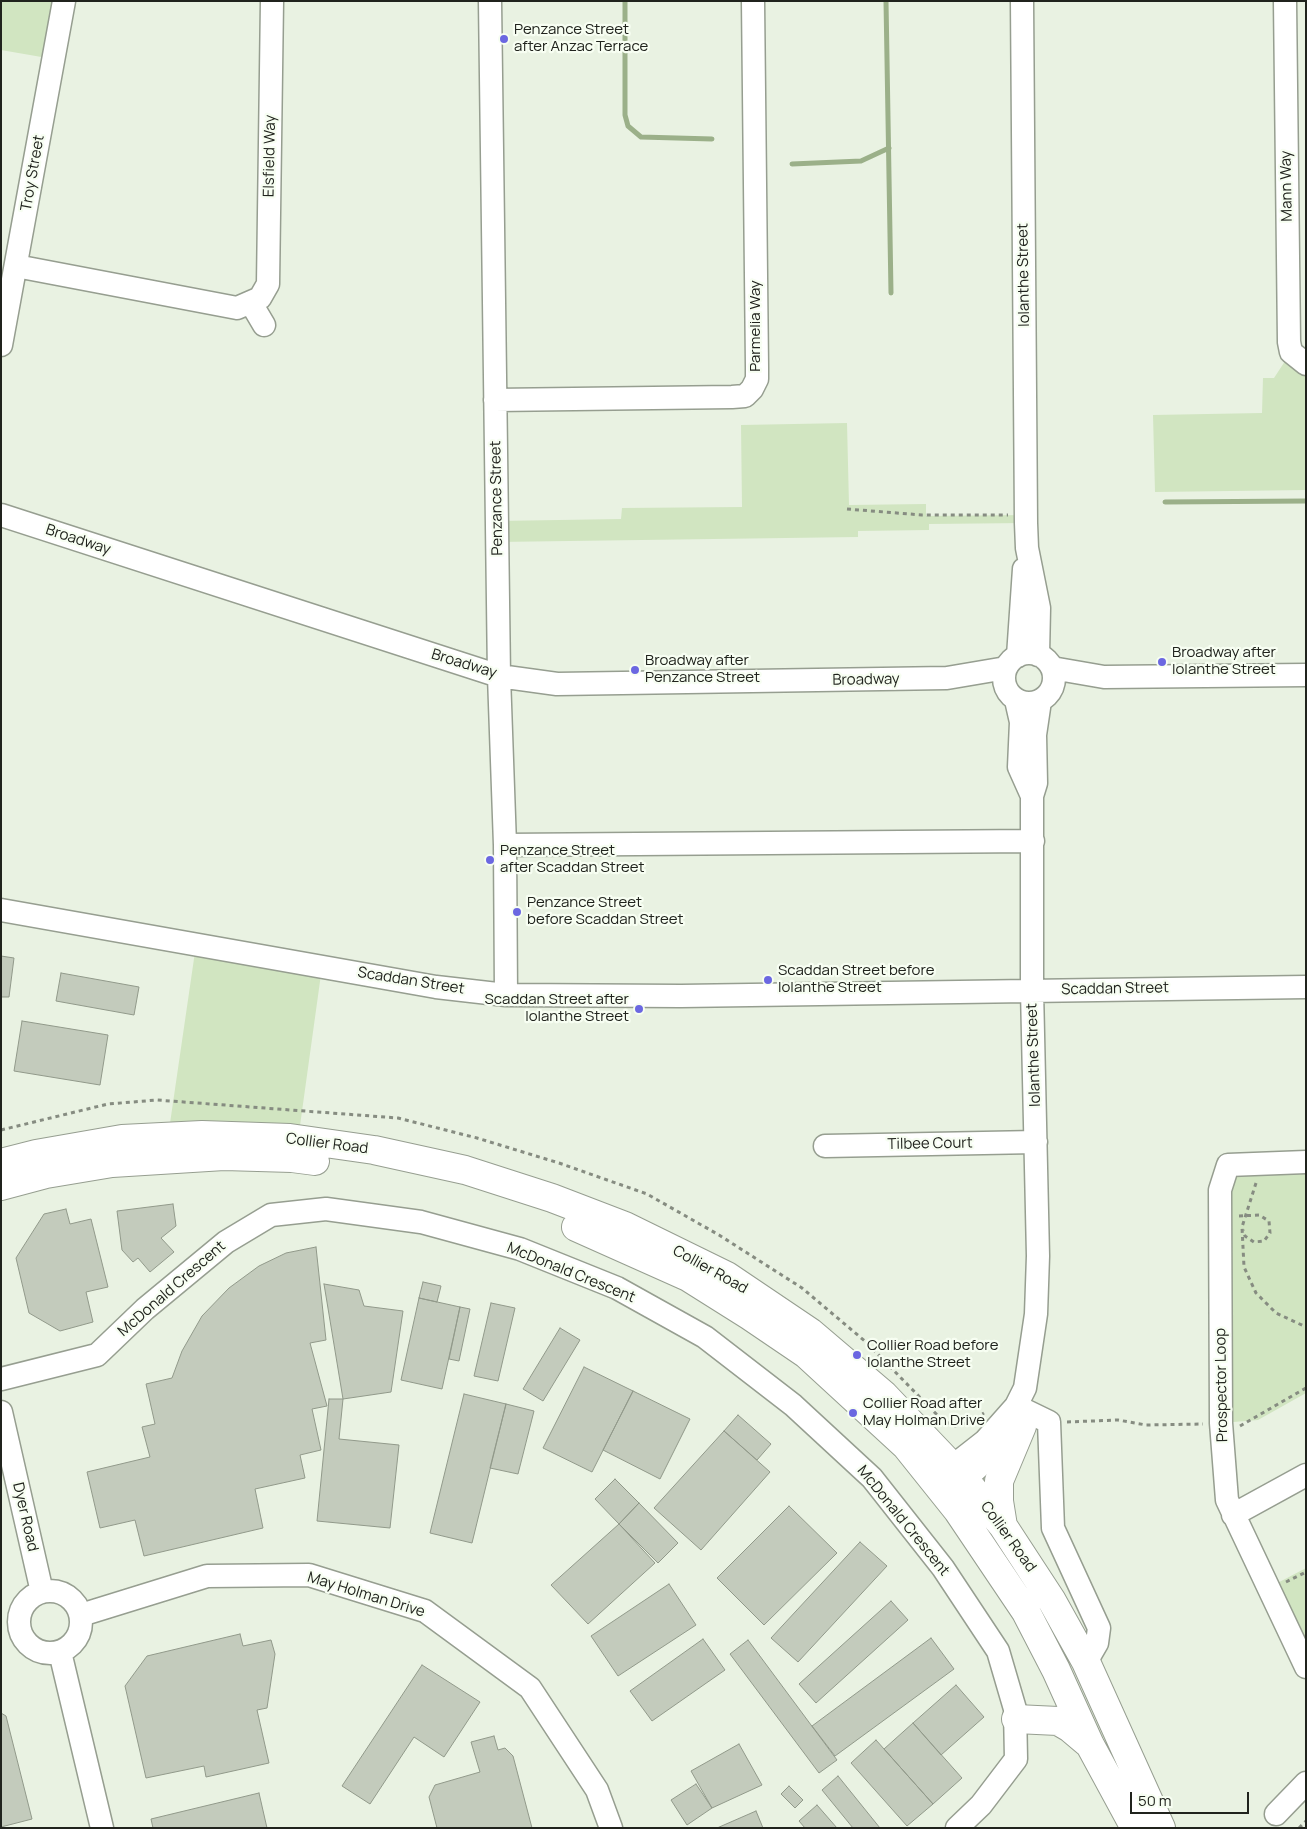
<!DOCTYPE html>
<html>
<head>
<meta charset="utf-8">
<style>
	body { margin:0 }
	#map { position:relative; width:1307px; height:1829px; overflow:hidden; background:#e9f2e2; font-family:Manrope,sans-serif }
	canvas { display:block }
	.frame { position:absolute; inset:0; border:2px solid #20231d; pointer-events:none }
	.scale { position:absolute; left:1130px; top:1792px; width:119px; height:22px; box-sizing:border-box; border:2px solid #20231d; border-top:0; padding-left:6px; font-size:15px; line-height:18px; white-space:nowrap; color:#20231d; -webkit-text-stroke:4px #f7fef2; paint-order:stroke }
</style>
</head>
<body>
<div id="map">
<canvas width="1307" height="1829"></canvas>
<div class="frame"></div>
<div class="scale">50 m</div>
</div>
<script>
const context = document.querySelector('canvas').getContext('2d');
context.lineJoin = 'round';
function fill(path, color) { context.fillStyle = color; context.fill(path, 'evenodd'); }
const shape = rows => new Path2D(rows.map(r => 'M' + r).join(''));
function trace(path, color, width, dash) { context.strokeStyle = color; context.lineWidth = width; context.lineCap = dash ? 'butt' : 'round'; context.setLineDash(dash || []); context.stroke(path); }
function write(font, color, halo, rows, align = 'center') {
  context.font = font + ' Manrope,sans-serif'; context.lineWidth = 4.5; context.setLineDash([]); context.textBaseline = 'middle'; context.strokeStyle = halo; context.fillStyle = color; for (const [text, x, y, turn = 0] of rows) {
    context.save(); context.translate(x, y); context.rotate((+turn || 0) * Math.PI / 180); context.textAlign = isNaN(turn) ? turn : align; if (halo) context.strokeText(text, 0, 0); context.fillText(text, 0, 0); context.restore();
  }
}
const green = shape([
	[1,1,64,1,53,59,1,50],
	[1291,352,1306,364,1306,490,1155,492,1153,415,1262,413,1263,378,1274,378],
	[847,423,849,505,926,504,926,516,1026,515,1026,523,929,524,929,530,858,531,858,537,497,542,497,521,621,519,622,508,742,507,741,425],
	[196,945,322,967,298,1140,168,1137],
	[1306,1162,1306,1393,1258,1420,1221,1423,1228,1165],
	[1306,1568,1306,1667,1268,1588]
]);
const stream = shape([
	[625,1,625,115,628,126,641,137,712,139],
	[886,1,891,293],
	[792,164,861,161,889,148],
	[1165,502,1306,501]
]);
const building = shape([
	[1,956,14,958,9,997,1,997,1,956],
	[61,973,139,987,134,1015,56,1001,61,973],
	[22,1021,108,1035,100,1085,14,1071,22,1021],
	[173,1204,176,1226,161,1238,174,1252,150,1272,138,1258,133,1262,122,1250,117,1211,173,1204],
	[66,1209,70,1224,91,1219,108,1287,86,1292,93,1322,60,1331,29,1313,16,1258,44,1214,66,1209],
	[316,1247,326,1340,310,1343,327,1406,312,1409,321,1450,300,1455,305,1478,255,1489,263,1528,144,1556,135,1520,100,1528,87,1472,150,1457,142,1427,155,1424,146,1384,172,1378,182,1351,202,1316,229,1288,259,1266,286,1253,316,1247],
	[423,1282,441,1286,437,1302,419,1298,423,1282],
	[324,1284,359,1290,364,1306,403,1311,391,1392,343,1399,324,1284],
	[419,1298,460,1307,442,1389,401,1380,419,1298],
	[491,1303,515,1308,498,1381,474,1376,491,1303],
	[460,1307,470,1309,459,1361,449,1359,460,1307],
	[560,1328,580,1340,543,1401,523,1389,560,1328],
	[584,1367,633,1391,592,1472,543,1448,584,1367],
	[633,1391,690,1419,660,1479,603,1450,633,1391],
	[464,1394,506,1404,472,1543,430,1533,464,1394],
	[329,1399,343,1399,339,1439,399,1445,390,1528,317,1521,329,1399],
	[506,1404,534,1411,518,1474,490,1468,506,1404],
	[738,1415,771,1444,757,1460,724,1431,738,1415],
	[724,1431,770,1472,701,1550,654,1508,724,1431],
	[615,1479,639,1503,619,1524,595,1499,615,1479],
	[639,1503,678,1543,658,1563,619,1524,639,1503],
	[789,1506,837,1553,764,1625,717,1578,789,1506],
	[619,1524,655,1563,588,1624,551,1585,619,1524],
	[860,1542,887,1566,798,1662,771,1638,860,1542],
	[669,1584,696,1625,618,1676,591,1636,669,1584],
	[891,1601,908,1620,816,1703,799,1684,891,1601],
	[240,1634,243,1646,271,1640,275,1654,267,1708,257,1710,269,1763,206,1777,204,1766,146,1778,125,1686,147,1656,240,1634],
	[931,1638,954,1669,835,1756,812,1726,931,1638],
	[703,1639,725,1670,652,1721,630,1691,703,1639],
	[748,1640,837,1760,819,1773,730,1654,748,1640],
	[422,1665,480,1702,444,1757,414,1737,370,1804,342,1786,422,1665],
	[956,1685,984,1717,941,1755,913,1723,956,1685],
	[1,1713,6,1716,32,1819,1,1827,1,1713],
	[913,1723,962,1778,933,1804,884,1749,913,1723],
	[494,1736,498,1750,505,1748,513,1756,532,1828,437,1828,429,1797,435,1785,480,1772,471,1742,494,1736],
	[876,1740,933,1804,907,1826,851,1763,876,1740],
	[739,1744,762,1785,712,1808,691,1771,739,1744],
	[838,1776,880,1828,853,1828,822,1790,838,1776],
	[696,1784,712,1808,687,1825,671,1800,696,1784],
	[789,1786,803,1800,795,1808,781,1794,789,1786],
	[259,1793,267,1828,153,1828,151,1819,259,1793],
	[817,1805,837,1828,805,1828,799,1821,817,1805],
	[756,1811,763,1828,717,1828,756,1811]
]);
const path = shape([
	[847,509,922,515,1008,515],
	[1,1130,108,1104,157,1100,398,1118,477,1138,559,1163,647,1194,719,1235,802,1288,866,1342,942,1420,955,1426,970,1422,984,1413],
	[1256,1183,1242,1227,1244,1267,1256,1293,1276,1313,1306,1327],
	[1239,1216,1259,1215,1269,1221,1270,1233,1264,1241,1254,1242,1245,1236,1243,1230],
	[1067,1422,1118,1420,1146,1425,1203,1424],
	[1240,1426,1306,1388],
	[1286,1582,1306,1572],
	[1299,1828,1306,1821]
]);
const minor = shape([
	[490,1,499,676,505,845,506,995],
	[1022,1,1026,523,1027,548,1039,608,1038,655],
	[1285,1,1289,342,1291,352,1306,364],
	[16,266,237,308,260,298,268,284,272,1],
	[251,303,264,325],
	[1,345,64,1],
	[495,400,732,397,745,396,752,389,757,379,757,367,753,1],
	[1,515,499,676,557,684,947,678,1006,668],
	'1004 678a25 25 0 1 1 50 0a25 25 0 1 1-50 0Z',
	[1018,656,1024,569],
	[1052,668,1104,677,1306,675],
	[1016,700,1021,722,1019,767,1032,796],
	[505,845,1033,841],
	[1,910,436,987,506,995,681,996,1306,987],
	[825,1146,1036,1142],
	[1306,1162,1228,1165,1220,1190,1221,1423,1227,1500,1306,1667],
	[1,1379,97,1355,145,1309,226,1242,271,1215,326,1209,421,1222,520,1249,617,1288,705,1337,793,1405,872,1478,943,1568,998,1651,1015,1709,1016,1759,981,1805,957,1828],
	[1016,1406,1049,1422,1053,1528,1099,1628,1097,1643,1086,1662],
	[1,1412,42,1592],
	[939,1477,985,1441,1016,1406,1025,1388,1036,1314,1038,1256,1032,990,1032,796,1036,783,1035,735,1040,701],
	[953,1490,1016,1433],
	[1233,1515,1306,1475],
	'19 1622a31 31 0 1 1 62 0a31 31 0 1 1-62 0Z',
	[81,1615,207,1576,309,1575,425,1611,530,1688,597,1790,611,1828],
	[60,1652,102,1828],
	[1276,1814,1306,1783]
]);
const major = shape([
	[1,1163,36,1154,122,1139,202,1135,290,1138,374,1150,465,1170,552,1198,625,1226,727,1276,810,1332,884,1395,964,1479,1003,1526,1052,1601,1086,1662,1161,1828],
	[1,1186,46,1174,112,1163,224,1156,292,1158,315,1161],
	[576,1227,688,1277,750,1316,806,1354,906,1446,958,1511,1026,1612,1056,1670,1090,1745,1135,1828],
	[1003,1526,999,1501,999,1481,1022,1426],
	[1016,1719,1058,1721,1070,1728,1089,1744]
]);
const markers = [
	[504,39,5,"#6b67e1"],
	[1162,662,5,"#6b67e1"],
	[635,670,5,"#6b67e1"],
	[490,860,5,"#6b67e1"],
	[517,912,5,"#6b67e1"],
	[768,980,5,"#6b67e1"],
	[639,1009,5,"#6b67e1"],
	[857,1355,5,"#6b67e1"],
	[853,1413,5,"#6b67e1"]
];
const poiNames = [
	["Penzance Street",514,30],
	["after Anzac Terrace",514,47],
	["Broadway after",1172,653],
	["Iolanthe Street",1172,670],
	["Broadway after",645,661],
	["Penzance Street",645,678],
	["Penzance Street",500,851],
	["after Scaddan Street",500,868],
	["Penzance Street",527,903],
	["before Scaddan Street",527,920],
	["Scaddan Street before",778,971],
	["Iolanthe Street",778,988],
	["Scaddan Street after",629,1000,"right"],
	["Iolanthe Street",629,1017,"right"],
	["Collier Road before",867,1346],
	["Iolanthe Street",867,1363],
	["Collier Road after",863,1404],
	["May Holman Drive",863,1421]
];
const streetNames = [
	["Elsfield Way",270,156,-89],
	["Troy Street",33,173,-80],
	["Mann Way",1287,186,-91],
	["Iolanthe Street",1024,275,-91],
	["Parmelia Way",756,326,-90],
	["Penzance Street",497,498,-91],
	["Broadway",78,540,18],
	["Broadway",464,664,17],
	["Broadway",866,680,-1],
	["Scaddan Street",411,981,9],
	["Scaddan Street",1115,989,-1],
	["Iolanthe Street",1034,1055,-92],
	["Collier Road",327,1144,7],
	["Tilbee Court",930,1144,-1],
	["Collier Road",710,1270,29],
	["McDonald Crescent",571,1273,22],
	["McDonald Crescent",172,1289,-41],
	["Prospector Loop",1222,1385,-91],
	["Dyer Road",25,1517,77],
	["McDonald Crescent",903,1521,51],
	["Collier Road",1008,1537,54],
	["May Holman Drive",366,1595,17]
];
fill(green, '#d1e5c1');
trace(stream, '#9bb089', 5);
fill(building, '#c3cbbc');
trace(building, '#91998a', 1);
trace(minor, '#969e90', 25);
trace(major, '#969e90', 30);
trace(path, '#868c81', 3, [4, 4]);
trace(minor, '#fff', 22);
trace(major, '#fff', 28);
for (const [x, y, r, color] of markers) { const dot = new Path2D(); dot.arc(x, y, r, 0, 2 * Math.PI); context.fillStyle = color; context.fill(dot); trace(dot, '#f7fef2', 2); }
write('15px', '#20231d', '#f7fef2', poiNames, 'left');
write('15px', '#20231d', '#f7fef2', streetNames);
</script>
</body>
</html>
